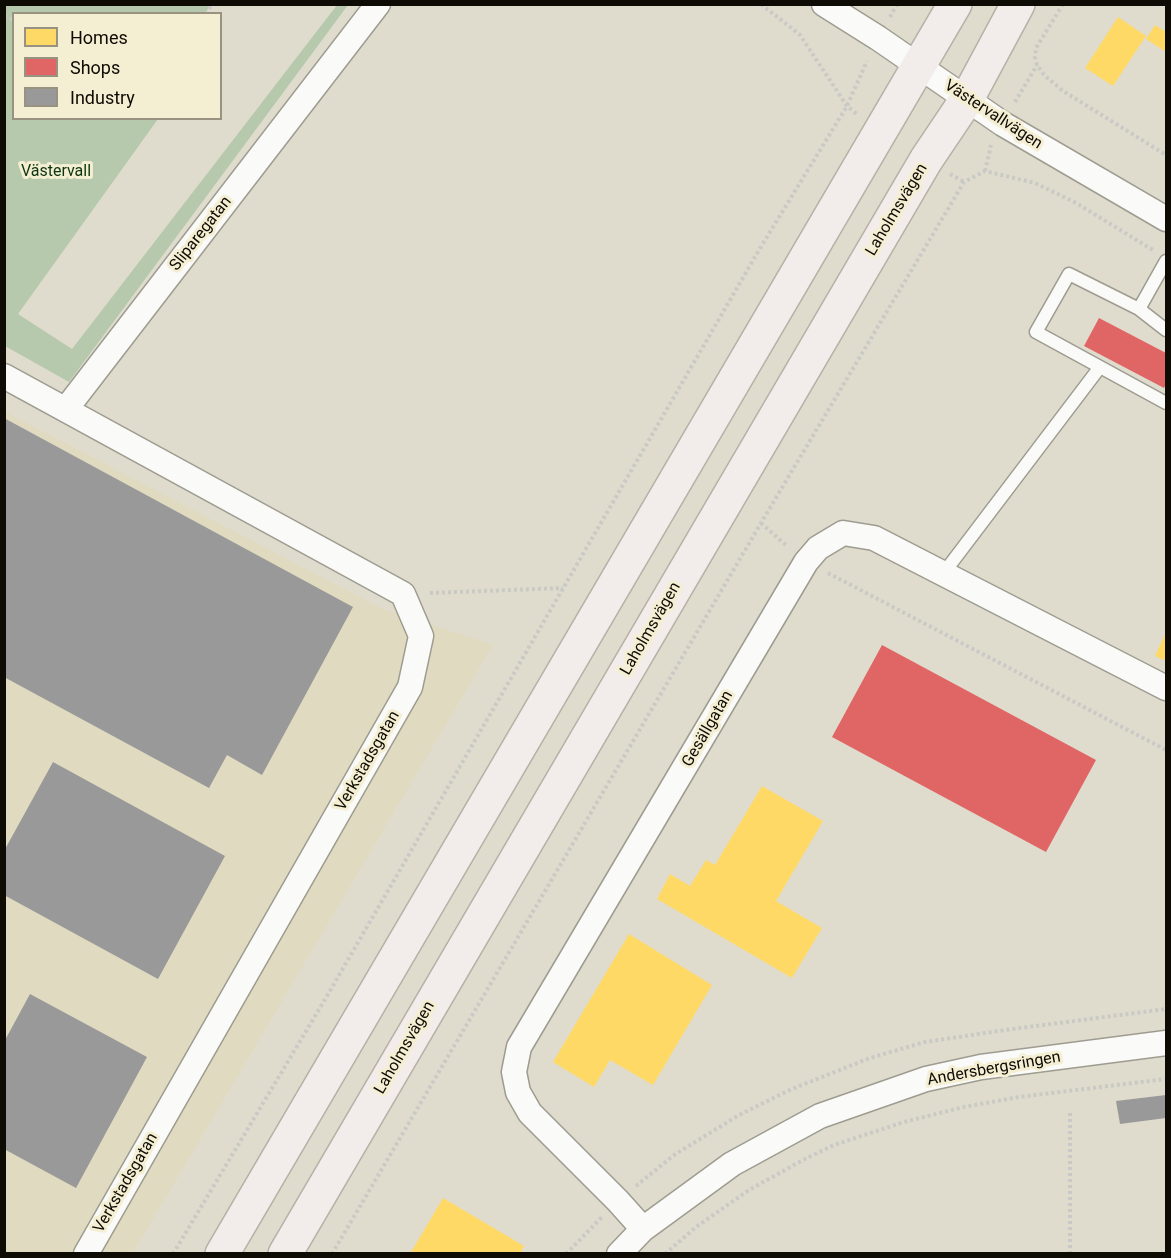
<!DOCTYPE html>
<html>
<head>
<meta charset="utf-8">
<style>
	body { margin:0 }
	#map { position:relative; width:1171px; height:1258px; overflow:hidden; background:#dfdccd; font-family:Roboto,sans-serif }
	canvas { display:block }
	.frame { position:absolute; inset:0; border:6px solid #0e0b04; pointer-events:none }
	.legend { position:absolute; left:12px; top:12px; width:210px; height:108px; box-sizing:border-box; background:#f4eed2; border:2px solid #989380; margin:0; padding:8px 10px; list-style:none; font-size:18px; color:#0e0b04 }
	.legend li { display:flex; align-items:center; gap:12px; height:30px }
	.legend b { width:30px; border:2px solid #989380 }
</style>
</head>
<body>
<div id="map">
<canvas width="1171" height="1258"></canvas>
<div class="frame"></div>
<ul class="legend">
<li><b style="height:16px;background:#ffd966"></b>Homes</li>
<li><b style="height:16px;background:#e06666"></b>Shops</li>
<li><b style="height:16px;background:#999"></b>Industry</li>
</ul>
</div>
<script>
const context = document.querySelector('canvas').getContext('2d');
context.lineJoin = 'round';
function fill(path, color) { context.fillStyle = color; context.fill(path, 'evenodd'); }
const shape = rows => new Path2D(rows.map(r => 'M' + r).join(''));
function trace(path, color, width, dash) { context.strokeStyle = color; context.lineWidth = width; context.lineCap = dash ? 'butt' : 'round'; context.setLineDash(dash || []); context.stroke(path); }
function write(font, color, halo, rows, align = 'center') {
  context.font = font + ' Roboto,sans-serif'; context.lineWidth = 6; context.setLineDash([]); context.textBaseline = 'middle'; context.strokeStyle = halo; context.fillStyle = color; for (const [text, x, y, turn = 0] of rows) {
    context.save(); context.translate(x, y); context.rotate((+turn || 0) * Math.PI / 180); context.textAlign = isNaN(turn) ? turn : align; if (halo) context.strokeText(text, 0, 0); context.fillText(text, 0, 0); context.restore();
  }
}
const built = shape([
	[4,411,383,609,493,645,133,1253,5,1253]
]);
const green = shape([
	[5,4,210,5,205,14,14,14,14,118,158,119,18,314,72,349,337,5,348,5,69,382,5,346]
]);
const homes = shape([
	[1118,17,1146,36,1113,86,1085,68],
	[1155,25,1166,32,1166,52,1146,39],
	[1166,632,1166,661,1155,656],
	[762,786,823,821,776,901,822,928,792,978,657,899,670,874,690,886,706,860,715,865],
	[629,934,712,985,653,1085,610,1060,594,1087,553,1062],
	[443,1198,524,1246,520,1254,410,1254]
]);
const shops = shape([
	[1099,318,1166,353,1166,384,1164,388,1084,346],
	[882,645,1096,760,1046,852,832,737]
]);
const industry = shape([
	[4,418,353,607,262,775,227,755,209,788,4,677],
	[53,762,225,856,158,979,4,895,4,851],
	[30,994,147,1057,76,1188,4,1149,4,1042],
	[1166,1095,1166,1118,1120,1124,1116,1101]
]);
const path = shape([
	[761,4,800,35,847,106,858,115],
	[1063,4,1036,48,1035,57,1037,65,1044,75,1063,91,1166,155],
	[206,14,212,4],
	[4,16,14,20],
	[890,17,897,4],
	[1015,102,1037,65],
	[985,171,991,145],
	[950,174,964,182],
	[761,523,787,546],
	[828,573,1166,750],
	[430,593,563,588],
	[636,1186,674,1155,739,1115,792,1089,870,1058,925,1042,1005,1030,1166,1009],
	[173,1254,327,996,759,250,847,106,867,61],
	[332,1254,761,523,964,182,985,171,1035,183,1076,203,1153,250],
	[566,1254,602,1217],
	[665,1254,696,1227,749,1190,803,1160,834,1145,904,1122,964,1107,1019,1097,1166,1079],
	[1070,1254,1070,1113]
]);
const service = shape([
	[1139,309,1166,261],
	[1166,330,1139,309,1069,274,1036,332,1166,403],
	[943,574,1100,367]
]);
const minor = shape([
	[824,4,878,38,1003,124,1166,219],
	[4,376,403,594,421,636,410,687,86,1254],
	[66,409,378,4],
	[643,1229,618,1201,530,1113,518,1092,514,1072,519,1047,806,562,818,548,843,533,874,538,1166,688],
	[619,1254,643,1229,732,1164,820,1116,926,1079,981,1067,1166,1043]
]);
const trunk = shape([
	[222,1254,955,4],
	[285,1254,926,160,967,99,1018,4]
]);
const streetNames = [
	["Västervallvägen",993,115,33],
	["Laholmsvägen",897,210,-59],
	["Sliparegatan",201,234,-52],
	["Laholmsvägen",651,629,-60],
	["Gesällgatan",708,729,-60],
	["Verkstadsgatan",368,761,-60],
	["Laholmsvägen",405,1048,-60],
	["Andersbergsringen",994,1069,-10],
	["Verkstadsgatan",126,1183,-60]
];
const parkNames = [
	["Västervall",56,172]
];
fill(built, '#e0dac0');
fill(green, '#b6c9ad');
fill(homes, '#ffd966');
fill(shops, '#e06666');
fill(industry, '#999');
trace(service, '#9e9c90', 15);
trace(minor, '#9e9c90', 27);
trace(trunk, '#b8afa6', 36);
trace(path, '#cac9c5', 4, [3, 3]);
trace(service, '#fafaf8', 12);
trace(minor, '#fafaf8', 24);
trace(trunk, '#f2edea', 33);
write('16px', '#0e0b04', '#f4eed2', streetNames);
write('16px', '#0c3610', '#f4eed2', parkNames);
</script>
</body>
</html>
